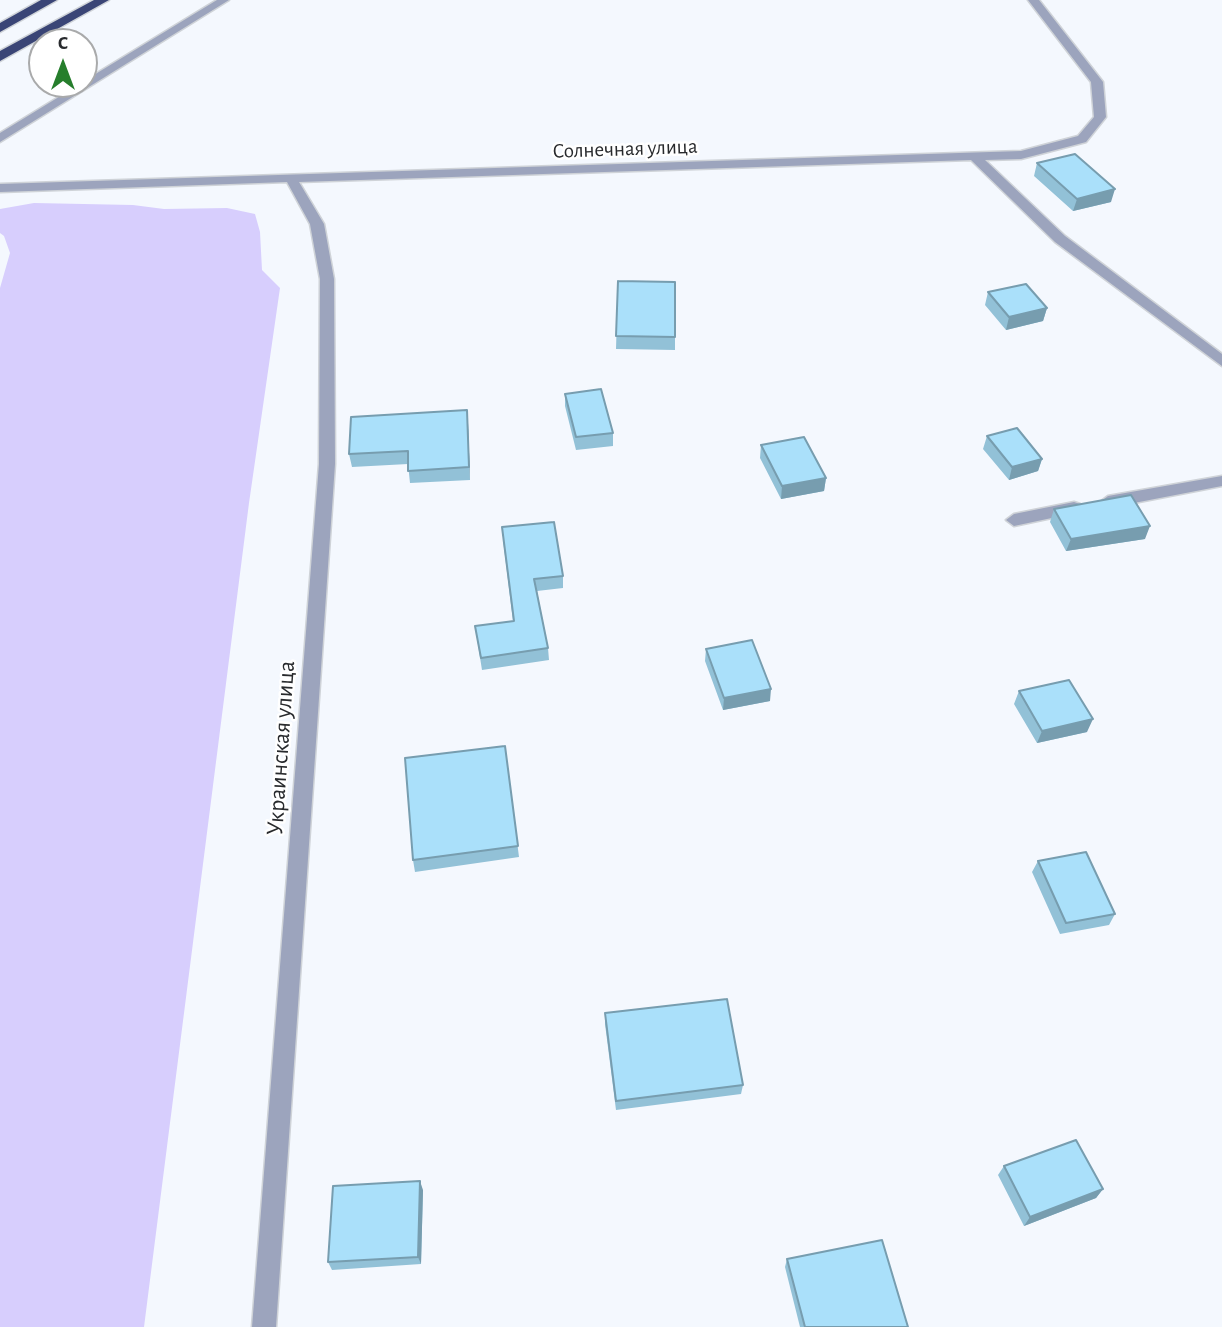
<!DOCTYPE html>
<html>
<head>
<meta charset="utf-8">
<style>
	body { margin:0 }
	#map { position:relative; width:1222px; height:1327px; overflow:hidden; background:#f4f8fe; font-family:"Alegreya Sans",sans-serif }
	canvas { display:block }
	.north { position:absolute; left:28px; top:28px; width:70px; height:70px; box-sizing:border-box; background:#fff; border:2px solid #a9aaab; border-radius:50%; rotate:0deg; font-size:19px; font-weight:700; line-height:28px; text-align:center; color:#282a2d }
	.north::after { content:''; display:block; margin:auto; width:24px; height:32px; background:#267e2c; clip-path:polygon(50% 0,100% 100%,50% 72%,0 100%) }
</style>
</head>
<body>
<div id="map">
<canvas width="1222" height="1327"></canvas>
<div class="north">С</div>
</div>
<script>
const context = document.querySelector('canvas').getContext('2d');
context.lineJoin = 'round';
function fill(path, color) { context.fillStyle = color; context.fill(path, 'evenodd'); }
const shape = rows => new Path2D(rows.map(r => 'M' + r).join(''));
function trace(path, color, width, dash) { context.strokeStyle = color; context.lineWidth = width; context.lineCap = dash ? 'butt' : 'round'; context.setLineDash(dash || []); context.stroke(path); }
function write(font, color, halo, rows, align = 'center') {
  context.font = font + ' "Alegreya Sans",sans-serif'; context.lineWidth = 5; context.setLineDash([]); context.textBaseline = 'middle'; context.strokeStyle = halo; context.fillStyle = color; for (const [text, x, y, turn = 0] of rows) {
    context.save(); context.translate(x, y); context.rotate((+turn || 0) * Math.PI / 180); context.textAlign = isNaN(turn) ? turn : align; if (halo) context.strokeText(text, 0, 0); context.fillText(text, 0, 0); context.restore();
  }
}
const green = shape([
	[34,203,133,205,164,209,227,208,255,214,260,232,262,270,280,288,249,503,144,1327,0,1327,0,288,10,253,4,236,0,233,0,209]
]);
const minor = shape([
	[217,0,229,0,0,142,0,133,80,84,84,84,84,81,217,0],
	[1028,0,1039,0,1103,82,1106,117,1086,142,1021,159,985,160,1065,236,1222,354,1222,366,1055,242,971,160,299,182,324,224,334,279,335,464,276,1327,252,1327,319,464,320,279,310,224,287,182,0,192,0,184,1021,151,1078,136,1094,117,1091,82,1028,0],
	[1222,476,1222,486,1108,508,1100,502,1108,496,1222,476],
	[1074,502,1080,504,1082,508,1080,512,1014,526,1006,520,1014,514,1074,502]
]);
const highway = shape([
	[41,0,57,0,0,32,0,23,41,0],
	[94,0,109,0,0,61,0,51,94,0]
]);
const wall = shape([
	[1037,163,1111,202,1073,211,1034,176],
	[618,281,675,337,675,350,616,349],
	[988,292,1047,308,1043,321,1006,330,985,305],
	[565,394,613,433,613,446,576,450,565,406],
	[468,423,470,480,410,483,408,464,352,467,349,454],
	[987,436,1042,459,1038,471,1009,480,983,449],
	[761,445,826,478,824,491,781,499,760,458],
	[1054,509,1145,539,1066,551,1050,522],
	[503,540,563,576,563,588,537,591,548,648,549,660,482,670,475,626,513,621],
	[706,649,770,701,723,710,705,661],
	[1019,691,1087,732,1037,743,1014,704],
	[505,746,519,857,415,872,413,860],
	[1038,861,1115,914,1109,925,1060,934,1032,872],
	[605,1013,743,1085,741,1094,616,1110,605,1024],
	[1004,1166,1103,1189,1096,1198,1024,1226,998,1175],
	[423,1190,421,1264,332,1270,328,1262],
	[787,1259,908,1327,800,1327,785,1267]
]);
const shadedWall = shape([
	[1115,189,1111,202,1073,211,1077,199],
	[1047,308,1043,321,1006,330,1009,317],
	[467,410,468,423,470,480,469,467],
	[1042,459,1038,471,1009,480,1012,467],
	[826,478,824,491,781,499,782,486],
	[1150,526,1145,539,1066,551,1071,539],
	[771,689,770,701,723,710,724,698],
	[1093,719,1087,732,1037,743,1042,731],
	[420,1181,423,1190,421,1264,418,1257],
	[1103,1189,1096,1198,1024,1226,1030,1217]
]);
const building = shape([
	[1075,154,1115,189,1077,199,1037,163,1075,154],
	[618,281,675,282,675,337,616,336,618,281],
	[1026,284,1047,308,1009,317,988,292,1026,284],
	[601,389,613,433,576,437,565,394,601,389],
	[467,410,469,467,408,471,408,451,349,454,351,417,467,410],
	[1017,428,1042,459,1012,467,987,436,1017,428],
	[804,437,826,478,782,486,761,445,804,437],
	[1131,495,1150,526,1071,539,1054,509,1131,495],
	[554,522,563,576,534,579,548,648,481,658,475,626,514,621,502,527,554,522],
	[752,640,771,689,724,698,706,649,752,640],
	[1069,680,1093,719,1042,731,1019,691,1069,680],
	[505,746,518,846,413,860,405,758,505,746],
	[1086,852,1115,914,1066,923,1038,861,1086,852],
	[727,999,743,1085,616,1101,605,1013,727,999],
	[1076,1140,1103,1189,1030,1217,1004,1166,1076,1140],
	[420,1181,418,1257,328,1262,333,1186,420,1181],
	[882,1240,908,1327,805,1327,787,1259,882,1240]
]);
const farStreetnames = [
	["Солнечная улица",625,149,-2]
];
const streetNames = [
	["Украинская улица",281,748,-86]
];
fill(green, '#d7cefd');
trace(minor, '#cfd3d8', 3);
trace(highway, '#cfd3d8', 3);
fill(minor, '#9ca4bd');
fill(highway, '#3a4576');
fill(wall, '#92c1d7');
fill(shadedWall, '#779daf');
fill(building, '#aae0fa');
trace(building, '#779daf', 2);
write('21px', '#282a2d', '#fff', farStreetnames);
write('24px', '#282a2d', '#fff', streetNames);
</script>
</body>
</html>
